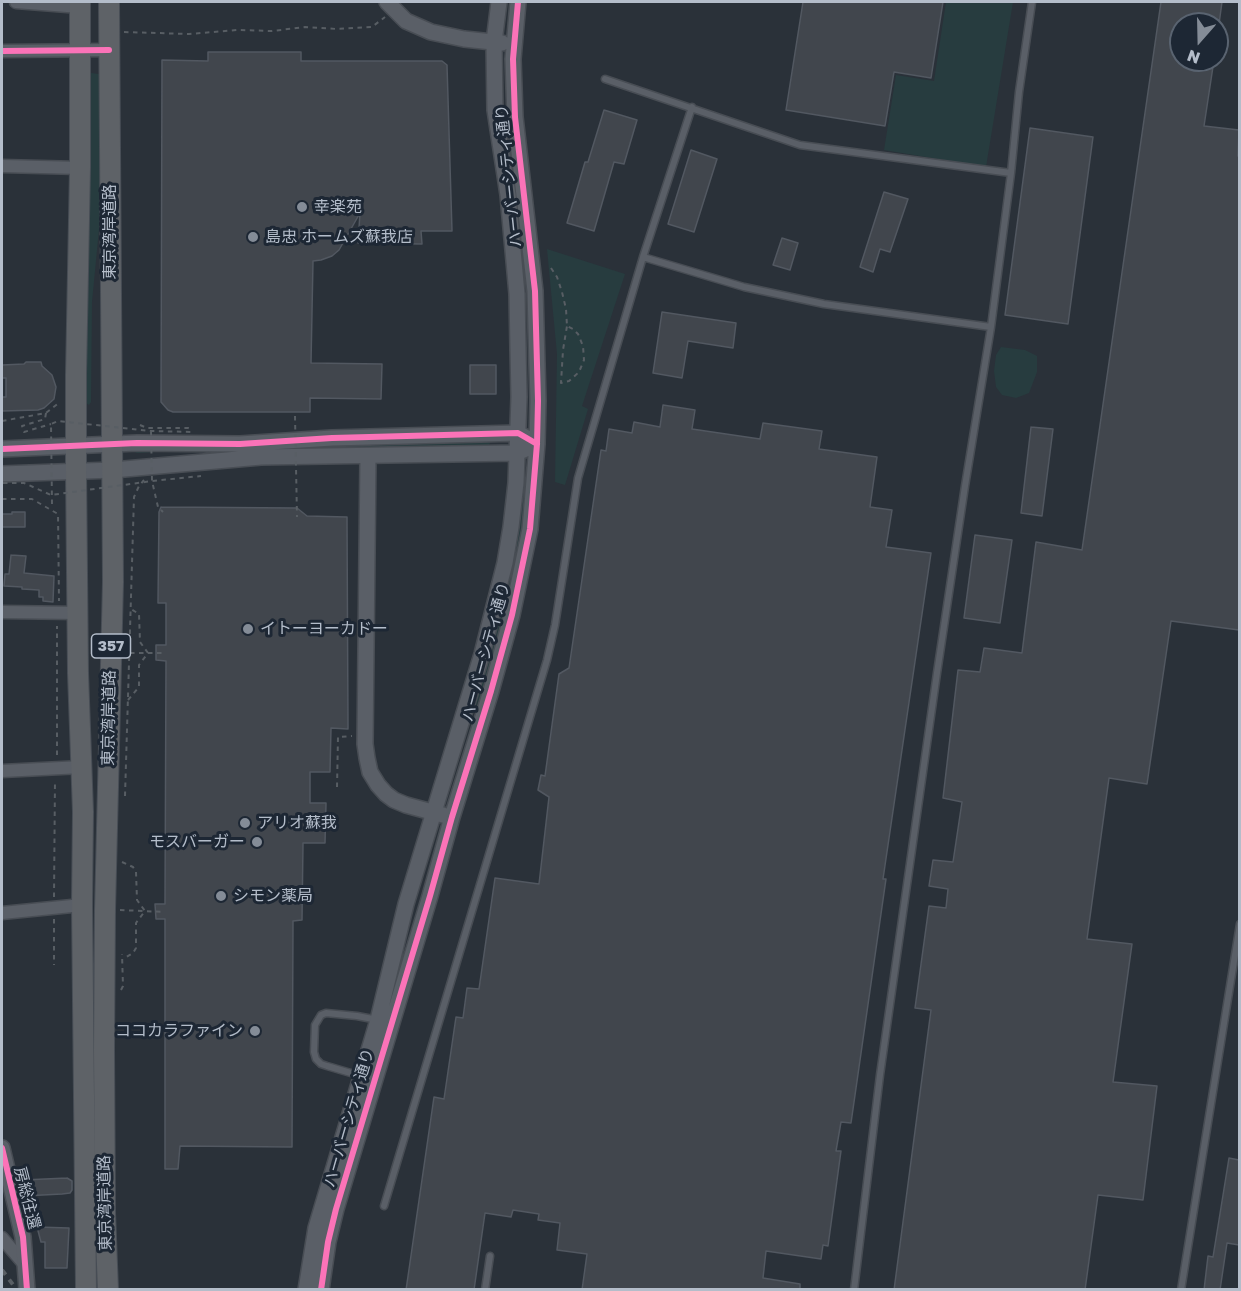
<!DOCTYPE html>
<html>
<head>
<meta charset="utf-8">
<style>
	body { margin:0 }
	#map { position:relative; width:1241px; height:1291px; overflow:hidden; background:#2a3139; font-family:"Golos Text",sans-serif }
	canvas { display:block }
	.frame { position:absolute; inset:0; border:3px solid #b4bdca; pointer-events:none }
	.north { position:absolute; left:1169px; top:12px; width:60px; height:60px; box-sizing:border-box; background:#1d2734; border:2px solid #596370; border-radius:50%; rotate:200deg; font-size:16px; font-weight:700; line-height:24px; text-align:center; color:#b4bdca }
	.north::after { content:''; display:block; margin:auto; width:21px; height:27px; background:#848c97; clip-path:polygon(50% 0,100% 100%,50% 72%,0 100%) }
</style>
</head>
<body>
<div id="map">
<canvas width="1241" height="1291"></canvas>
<div class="frame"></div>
<div class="north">N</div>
</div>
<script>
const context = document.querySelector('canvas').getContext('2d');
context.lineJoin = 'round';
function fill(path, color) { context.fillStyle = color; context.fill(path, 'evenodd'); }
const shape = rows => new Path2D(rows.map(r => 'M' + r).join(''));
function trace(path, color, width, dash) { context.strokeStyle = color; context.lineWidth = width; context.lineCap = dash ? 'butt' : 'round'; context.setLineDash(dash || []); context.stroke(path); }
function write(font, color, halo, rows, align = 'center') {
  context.font = font + ' "Golos Text","Noto Sans JP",sans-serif'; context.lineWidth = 6; context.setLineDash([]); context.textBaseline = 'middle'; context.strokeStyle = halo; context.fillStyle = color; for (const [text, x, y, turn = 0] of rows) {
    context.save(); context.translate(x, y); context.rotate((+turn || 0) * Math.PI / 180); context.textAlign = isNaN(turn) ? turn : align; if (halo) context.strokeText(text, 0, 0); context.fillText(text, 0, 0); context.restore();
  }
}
const green = shape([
	[946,2,1013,2,986,167,884,150,896,75,934,81],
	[91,73,99,74,102,198,92,302,91,402,89,405,86,403,86,355],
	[547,249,625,274,582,406,588,409,565,485,555,482,557,354],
	[1001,347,1025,350,1037,356,1037,372,1029,393,1016,398,1002,395,996,387,994,371,996,355],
	[491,441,489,445,351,450,235,452,192,450,137,453,135,452,136,450,351,443],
	[526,478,527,479,524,519,507,610,487,679,465,734,523,479]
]);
const building = shape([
	[803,2,943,2,931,78,894,72,885,126,786,110,803,2],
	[1161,2,1222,2,1219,24,1181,24,1181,60,1214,60,1204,126,1239,130,1238,156,1239,156,1239,630,1171,621,1147,784,1109,778,1087,939,1132,944,1113,1082,1157,1086,1143,1200,1098,1195,1085,1290,894,1290,931,1010,915,1008,929,906,946,908,948,889,929,886,933,860,953,862,962,802,943,798,958,670,980,672,984,648,1022,653,1036,542,1082,550,1161,2],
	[208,52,301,52,301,61,442,61,447,65,452,231,421,231,422,244,358,243,360,213,339,250,332,256,321,260,313,261,311,363,382,364,381,399,310,398,310,412,173,412,168,410,161,402,162,60,208,61,208,52],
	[604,110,637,120,624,164,614,162,594,231,567,223,585,162,588,162,604,110],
	[1030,128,1093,137,1068,324,1005,315,1030,128],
	[691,150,717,159,694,232,668,224,691,150],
	[884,192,908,199,890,252,880,249,873,272,860,267,884,192],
	[782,238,798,243,790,270,773,265,782,238],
	[662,312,736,323,733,348,688,341,682,378,653,373,662,312],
	[26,362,41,362,42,366,52,375,56,387,54,399,44,408,38,410,2,411,2,397,6,397,6,378,2,378,2,365,24,364,26,362],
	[470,365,496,365,496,394,470,394,470,365],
	[663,405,695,410,692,429,760,439,763,423,822,431,819,449,877,457,870,507,892,510,886,547,931,553,883,879,886,879,851,1123,841,1122,836,1151,841,1151,828,1246,823,1245,821,1259,766,1251,763,1278,800,1284,800,1290,582,1290,587,1254,557,1250,560,1223,538,1220,539,1214,513,1210,511,1217,485,1213,474,1290,406,1290,434,1097,444,1099,456,1017,463,1018,467,988,479,989,495,878,539,884,549,797,538,790,541,775,545,776,559,674,569,668,601,450,606,451,609,429,632,433,634,422,660,427,663,405],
	[1031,427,1053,429,1042,516,1021,513,1031,427],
	[161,507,297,508,307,516,347,517,348,729,331,728,330,772,310,772,310,803,326,803,325,843,303,843,302,920,293,921,292,1147,180,1146,178,1169,165,1169,165,919,156,919,155,904,165,904,166,661,156,660,156,645,166,645,166,603,158,603,159,512,161,507],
	[12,512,25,512,25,527,2,527,2,514,12,514,12,512],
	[975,535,1012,540,1000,623,964,618,975,535],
	[11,555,26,556,24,573,54,576,53,602,43,601,43,597,39,597,39,590,22,589,22,587,4,586,5,574,9,574,11,555],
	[1229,1158,1239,1160,1239,1245,1227,1243,1220,1290,1204,1290,1208,1256,1213,1257,1229,1158],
	[67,1178,72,1181,72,1190,70,1193,62,1194,23,1196,23,1180,67,1178],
	[37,1227,69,1228,67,1268,45,1268,45,1242,41,1242,37,1227]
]);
const path = shape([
	[124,32,189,34,237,30,272,31,305,27,337,29,372,27,385,17],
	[551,268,557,277,562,292,566,309,567,326,573,329,578,334,583,346,584,360,579,372,569,381,561,383,563,350,567,326],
	[46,413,45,419,22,426,24,432,51,424],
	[2,421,46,413,60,402],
	[140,425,147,428,188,428,190,429],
	[2,499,32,499,58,514,59,601],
	[130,653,166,653],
	[128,700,139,687,139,665,148,653,140,642,139,614,131,609],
	[57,755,57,626],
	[337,787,338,737,352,736],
	[125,796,134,497,139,486,144,480],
	[122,862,133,867,136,872,137,900,145,911,136,923,136,948,133,953,123,959],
	[54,897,55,780],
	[120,910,165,912],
	[54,919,54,965],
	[121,990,123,986,122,954]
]);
const service = shape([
	[605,79,800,145,1011,173],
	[643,257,744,287,824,304,991,327],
	[361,1076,327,1066,321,1064,316,1059,314,1052,315,1025,321,1015,326,1013,357,1016,378,1020],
	[384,1206,547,660,555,625,578,478,643,257,692,107],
	[485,1290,490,1256],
	[854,1290,880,1075,937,673,965,486,991,327,1011,173,1019,92,1032,2],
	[1181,1290,1240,924]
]);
const minor = shape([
	[16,2,80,7],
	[2,51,109,50],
	[2,166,80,168],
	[2,612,78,613],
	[2,771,82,767],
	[2,913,82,905],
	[2,1238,25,1265]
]);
const tertiary = shape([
	[387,2,406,21,431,32,464,39,502,43],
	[2,449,137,443,240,444,332,438,518,433,527,438],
	[368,457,365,744,367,758,370,772,378,785,386,794,394,800,406,805,443,815],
	[2,474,113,470,261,457,517,453,526,449],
	[2,1148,23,1237,27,1290],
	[306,1290,316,1228,378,1020,406,904,482,654,505,563,511,527,516,483,519,397,518,349,517,294,508,195,495,110,494,42,499,2],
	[321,1290,328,1242,336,1209,430,896,452,817,491,691,512,615,530,529,537,444,538,401,535,291,515,117,513,59,518,2]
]);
const trunk = shape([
	[80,2,80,168,76,375,76,471,78,673,83,812,82,905,86,1290],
	[108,1290,105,1213,104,1049,105,910,113,582,109,2]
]);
const rail = shape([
	[2,1270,17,1290]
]);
const pathBridge = shape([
	[295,416,297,517],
	[151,431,152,481,158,507,163,512],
	[3,483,24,483,51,495,152,481,201,476],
	[52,504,51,424,58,421,151,431,194,432]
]);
const cycleway = shape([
	[2,51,109,50],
	[2,449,137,443,240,444,332,438,518,433,537,444],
	[2,1148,23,1237,27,1290],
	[321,1290,328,1242,336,1209,430,896,452,817,491,691,512,615,530,529,537,444,538,401,535,291,515,117,513,59,518,2]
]);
const markers = [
	[302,207,6,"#848c97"],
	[253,237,6,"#848c97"],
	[248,629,6,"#848c97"],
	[245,823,6,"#848c97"],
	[257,842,6,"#848c97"],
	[221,896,6,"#848c97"],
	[255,1031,6,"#848c97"]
];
const shields = [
	[111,646,39]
];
const shieldNames = [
	["357",111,646]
];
const streetNames = [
	["ハーバーシティ通り",509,176,-96],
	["東京湾岸道路",110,232,-90],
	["ハーバーシティ通り",486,652,-75],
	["東京湾岸道路",109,718,-89],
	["ハーバーシティ通り",349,1118,-74],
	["房総往還",27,1198,76],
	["東京湾岸道路",105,1203,-91]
];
const poiNames = [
	["幸楽苑",314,207],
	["島忠 ホームズ蘇我店",265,237],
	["イトーヨーカドー",260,629],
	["アリオ蘇我",257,823],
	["モスバーガー",245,842,"right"],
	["シモン薬局",233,896],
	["ココカラファイン",243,1031,"right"]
];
fill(green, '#273c3f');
fill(building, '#41464d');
trace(building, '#525861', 1.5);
trace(service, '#484d54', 9);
trace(minor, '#484d54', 15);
trace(tertiary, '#484d54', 18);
trace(trunk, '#474d55', 22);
trace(path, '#585e64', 2, [4.5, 4.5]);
trace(service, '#5a5f67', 6);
trace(minor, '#5a5f67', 12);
trace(tertiary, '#5a5f67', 15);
trace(trunk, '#5e6267', 20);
trace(rail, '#595e64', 4, [6, 6]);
trace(pathBridge, '#585e64', 2, [4.5, 4.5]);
trace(cycleway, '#fb73b8', 6);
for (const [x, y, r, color] of markers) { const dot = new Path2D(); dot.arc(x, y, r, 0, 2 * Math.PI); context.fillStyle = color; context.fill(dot); trace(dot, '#1d2734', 2); }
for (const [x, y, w] of shields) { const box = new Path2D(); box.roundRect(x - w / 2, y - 12, w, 24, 4.5); context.fillStyle = '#1d2734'; context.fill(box); trace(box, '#b4bdca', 1.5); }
write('bold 15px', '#b4bdca', null, shieldNames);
write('16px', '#b4bdca', '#1d2734', streetNames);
write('16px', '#b4bdca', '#1d2734', poiNames, 'left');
</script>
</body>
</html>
